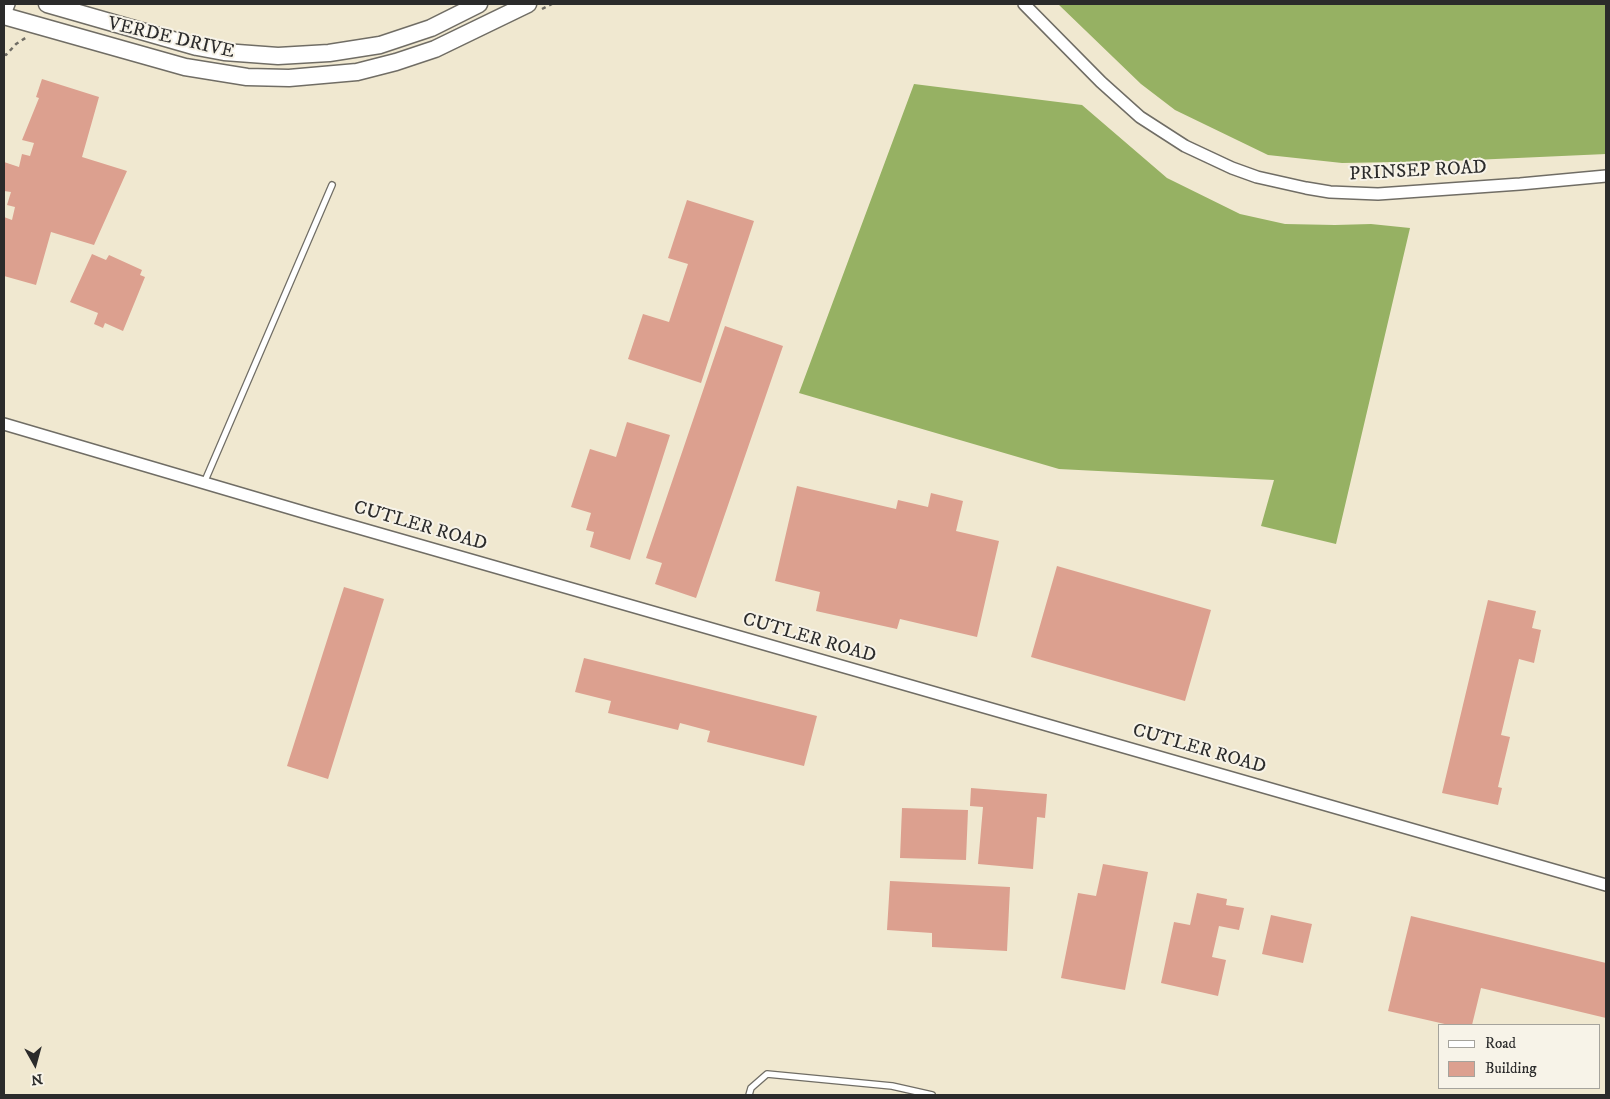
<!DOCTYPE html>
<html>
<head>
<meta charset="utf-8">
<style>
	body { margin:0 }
	#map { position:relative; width:1610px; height:1099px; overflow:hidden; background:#f0e8d0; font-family:"IM FELL DW Pica",serif }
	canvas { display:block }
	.frame { position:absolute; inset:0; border:5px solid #2b2b2b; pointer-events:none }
	.legend { position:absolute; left:1438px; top:1024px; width:162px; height:65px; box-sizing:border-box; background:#f7f3e8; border:1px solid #a5a39c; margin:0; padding:6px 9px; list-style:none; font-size:15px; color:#2b2b2b }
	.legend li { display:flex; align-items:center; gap:10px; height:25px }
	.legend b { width:25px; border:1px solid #a5a39c }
	.north { position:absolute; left:10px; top:1039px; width:50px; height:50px; -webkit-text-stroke:4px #f7f3e8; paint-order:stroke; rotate:173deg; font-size:14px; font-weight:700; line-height:20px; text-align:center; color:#2b2b2b }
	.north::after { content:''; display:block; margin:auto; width:18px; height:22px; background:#2b2b2b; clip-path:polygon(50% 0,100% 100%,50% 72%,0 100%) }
</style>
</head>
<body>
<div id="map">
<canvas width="1610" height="1099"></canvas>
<div class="frame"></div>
<ul class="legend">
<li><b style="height:6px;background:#fff"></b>Road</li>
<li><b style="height:14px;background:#dca08f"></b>Building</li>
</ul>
<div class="north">N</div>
</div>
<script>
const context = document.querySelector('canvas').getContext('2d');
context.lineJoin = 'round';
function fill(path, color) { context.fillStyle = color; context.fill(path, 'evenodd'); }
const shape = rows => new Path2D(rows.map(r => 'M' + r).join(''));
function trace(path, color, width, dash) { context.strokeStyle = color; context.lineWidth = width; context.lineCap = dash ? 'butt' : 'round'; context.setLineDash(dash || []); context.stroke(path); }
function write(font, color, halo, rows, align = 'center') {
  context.font = font + ' "IM FELL DW Pica",serif'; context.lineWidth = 4; context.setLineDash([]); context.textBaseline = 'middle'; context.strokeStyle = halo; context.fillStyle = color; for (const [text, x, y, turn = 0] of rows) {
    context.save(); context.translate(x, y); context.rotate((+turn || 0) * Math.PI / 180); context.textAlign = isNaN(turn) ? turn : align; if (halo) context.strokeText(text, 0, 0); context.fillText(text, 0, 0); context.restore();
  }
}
const forest = shape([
	[1058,4,1606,4,1606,154,1451,161,1342,163,1268,155,1175,110,1141,84],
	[914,84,1082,105,1167,178,1240,214,1285,224,1335,225,1371,224,1410,228,1336,544,1261,526,1274,480,1059,469,799,393]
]);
const building = shape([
	[42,79,99,97,82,157,127,171,94,245,51,232,36,285,4,276,4,217,12,220,15,207,7,205,11,192,4,191,4,162,19,167,22,154,30,156,34,143,22,140,39,98,36,97],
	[687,200,754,221,701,383,628,359,643,314,669,322,688,264,668,258],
	[92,254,106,260,109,255,142,270,140,275,145,277,123,331,105,323,103,328,94,324,98,313,70,302],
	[725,326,783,346,696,598,655,584,662,563,646,558],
	[627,422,670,435,630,560,590,547,594,532,586,530,591,513,571,507,590,449,616,457],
	[797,486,896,509,898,500,928,507,931,493,963,501,956,531,999,541,977,637,900,619,897,629,816,611,820,592,775,581],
	[1057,566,1211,610,1185,701,1031,657],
	[344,587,384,599,328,779,287,766],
	[1488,600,1536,611,1532,628,1541,630,1534,663,1519,659,1501,735,1510,737,1498,787,1502,788,1498,805,1442,793],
	[584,658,817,716,804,766,707,742,710,731,680,723,678,730,608,713,611,701,575,692],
	[971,788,1047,794,1045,818,1037,817,1033,869,978,864,983,807,970,806],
	[902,808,968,810,966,860,900,858],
	[1103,864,1148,872,1125,990,1061,978,1078,893,1096,896],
	[890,881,1010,887,1007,951,932,947,932,933,887,930],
	[1197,893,1227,899,1226,905,1244,908,1239,930,1219,926,1212,957,1226,960,1218,996,1161,983,1174,922,1190,925],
	[1271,915,1312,924,1303,963,1262,954],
	[1411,916,1606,963,1606,1018,1481,988,1472,1025,1449,1025,1388,1011]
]);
const path = shape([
	[542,9,552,4],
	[4,54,6,55,16,44,27,37]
]);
const service = shape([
	[204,483,332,185],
	[749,1095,751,1088,767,1074,892,1086,932,1095]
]);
const minor = shape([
	[1024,4,1101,82,1140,117,1185,146,1232,168,1257,177,1306,188,1330,192,1378,194,1520,184,1606,176],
	[4,17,9,4],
	[4,424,310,514,1606,885]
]);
const secondary = shape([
	[47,4,197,47,224,52,278,56,329,53,380,45,431,28,479,4],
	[4,16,185,67,247,77,289,78,357,72,396,62,435,49,528,4]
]);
const streetNames = [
	["VERDE DRIVE",171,39,13],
	["PRINSEP ROAD",1418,172,-3],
	["CUTLER ROAD",420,527,16],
	["CUTLER ROAD",809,639,16],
	["CUTLER ROAD",1199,750,16]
];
fill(forest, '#96b163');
fill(building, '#dca08f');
trace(service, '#706d65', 8);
trace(minor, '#706d65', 14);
trace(secondary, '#706d65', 19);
trace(path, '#706d65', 2.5, [4, 4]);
trace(service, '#fff', 5.5);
trace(minor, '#fff', 11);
trace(secondary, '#fff', 16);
write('19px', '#2b2b2b', '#f7f3e8', streetNames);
</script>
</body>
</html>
